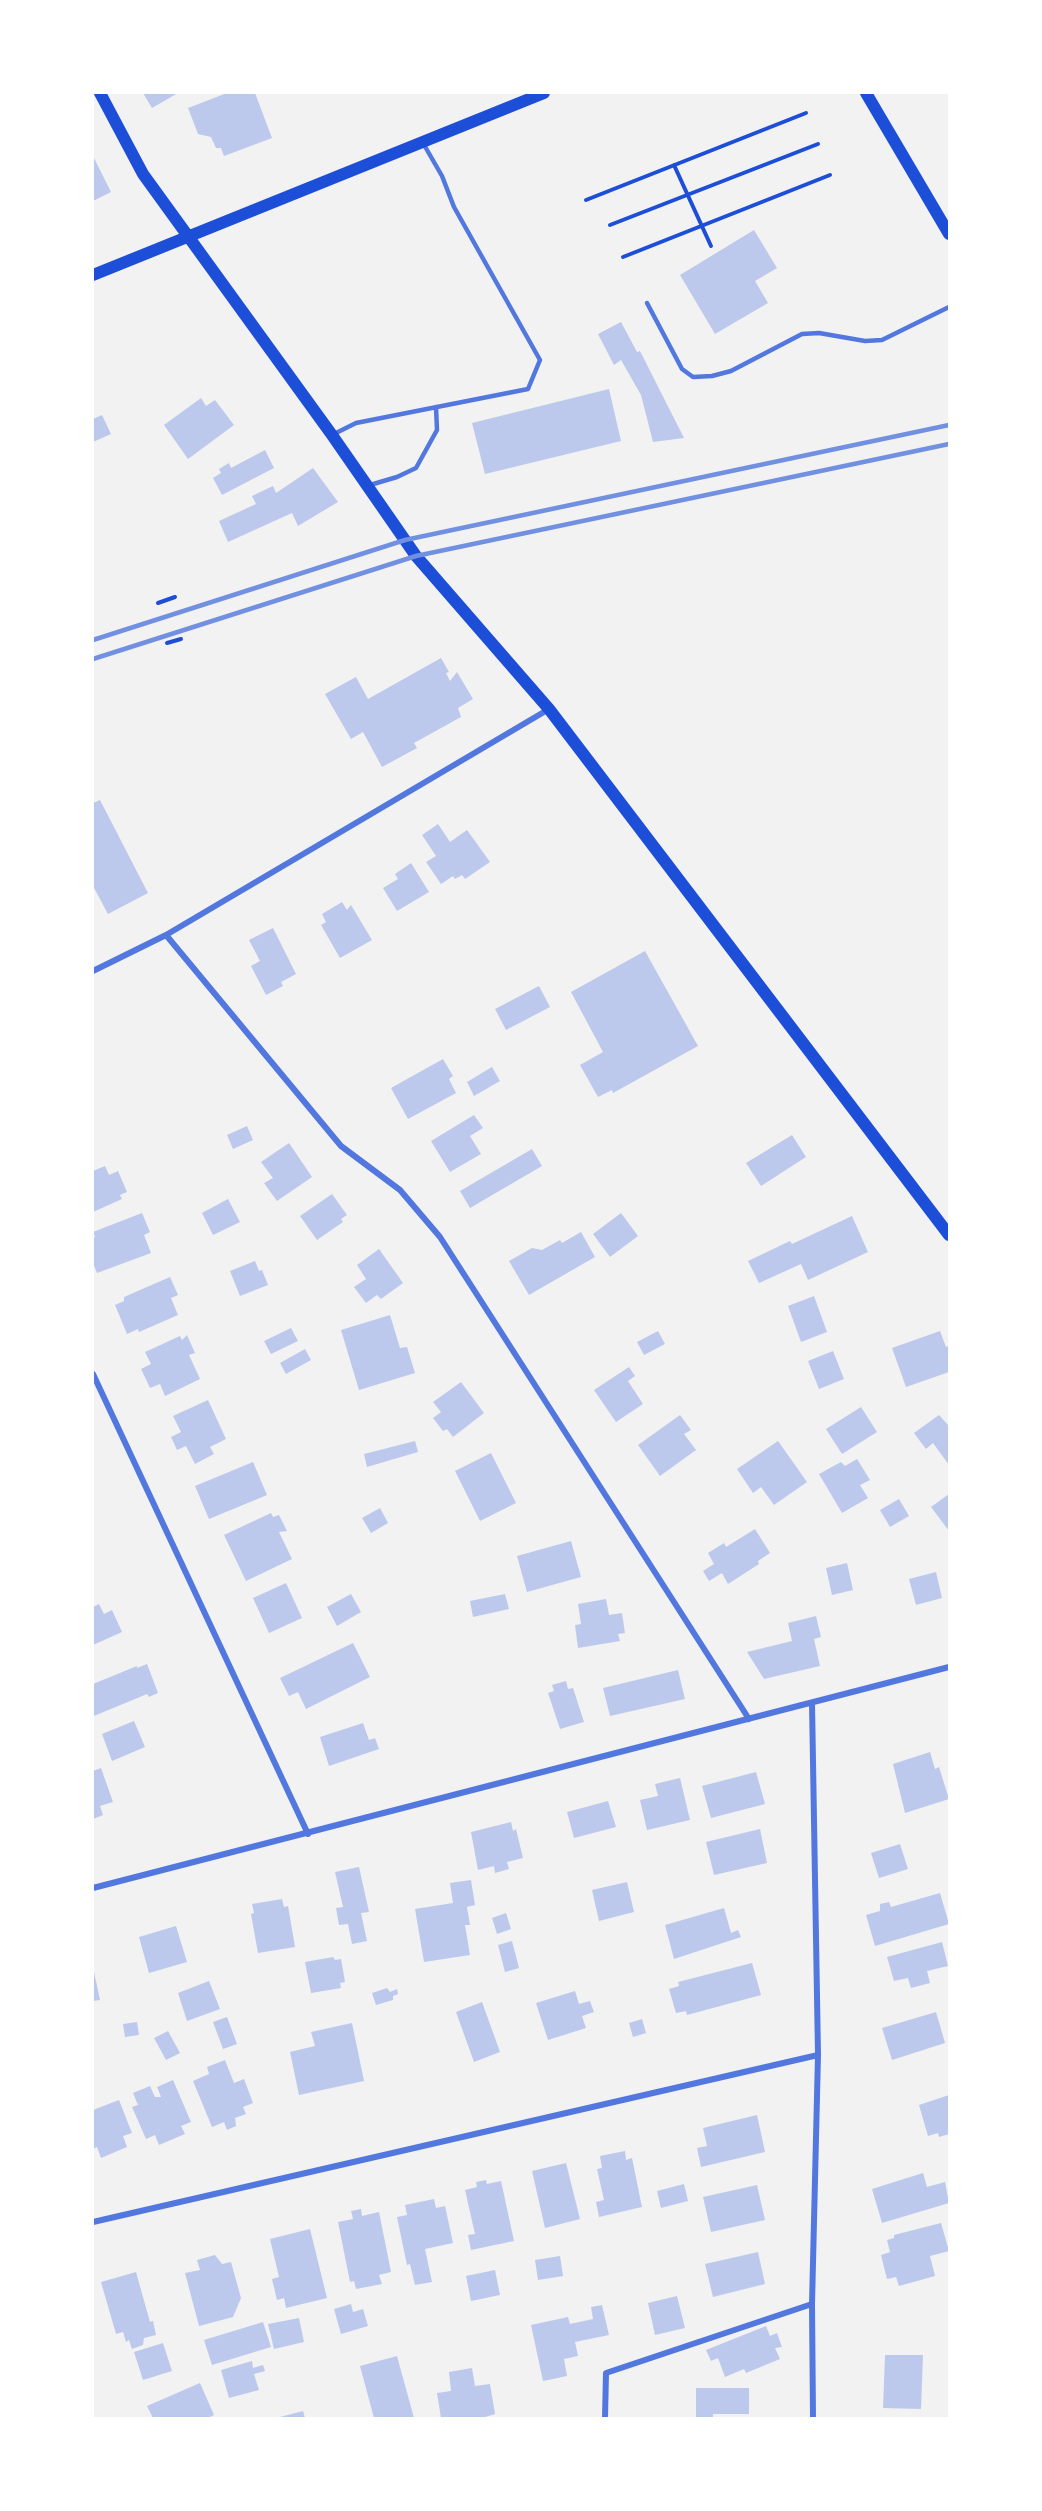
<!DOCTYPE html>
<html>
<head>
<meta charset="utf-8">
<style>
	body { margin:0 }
	#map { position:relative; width:1042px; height:2511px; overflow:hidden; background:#f2f2f2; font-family:Poppins,sans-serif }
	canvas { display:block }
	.frame { position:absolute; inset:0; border:94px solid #fff; pointer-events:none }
</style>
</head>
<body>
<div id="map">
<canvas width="1042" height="2511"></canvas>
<div class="frame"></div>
</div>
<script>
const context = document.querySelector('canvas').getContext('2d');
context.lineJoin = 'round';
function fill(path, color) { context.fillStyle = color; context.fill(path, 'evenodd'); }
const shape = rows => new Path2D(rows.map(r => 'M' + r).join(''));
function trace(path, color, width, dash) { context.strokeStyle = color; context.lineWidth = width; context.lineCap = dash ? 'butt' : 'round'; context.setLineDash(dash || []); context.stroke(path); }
const building = shape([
	[143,93,178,93,152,108],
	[227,93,255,93,272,138,224,156,221,148,216,148,211,137,198,134,188,108],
	[93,156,111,192,93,201],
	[754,230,777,268,755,281,768,303,715,334,680,275],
	[621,322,637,352,640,351,684,438,653,442,641,395,621,360,614,365,598,334],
	[609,389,621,441,485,474,472,423],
	[201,398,206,406,215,400,234,425,188,459,164,425],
	[102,415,111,434,93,442,93,419],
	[265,450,274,468,222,495,213,478,221,473,219,469,229,463,231,468],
	[313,468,338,502,298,526,292,513,228,542,219,521,256,504,252,496,273,486,276,493],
	[441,658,449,672,446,673,450,681,457,672,473,699,458,708,461,717,414,743,417,748,382,767,363,732,351,739,325,694,356,677,368,699],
	[100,800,148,893,108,914,93,886,93,803],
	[438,824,450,842,467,830,490,862,465,879,462,875,455,879,453,876,441,884,426,862,436,856,422,835],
	[411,863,429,892,397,911,383,888,398,879,395,874],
	[342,902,347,910,351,905,372,940,340,958,321,925,326,922,322,914],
	[273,928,296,974,281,982,283,986,266,995,251,966,260,961,249,940],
	[645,951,698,1046,613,1093,612,1090,598,1097,580,1065,603,1052,571,992],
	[539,986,550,1007,506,1030,495,1009],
	[443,1059,453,1076,449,1079,456,1093,408,1119,391,1088],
	[492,1067,500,1081,474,1096,467,1082],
	[474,1115,483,1128,470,1136,481,1154,450,1172,431,1141],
	[247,1126,253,1140,233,1149,227,1135],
	[792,1135,806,1157,761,1186,746,1163],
	[289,1143,312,1177,277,1201,264,1183,273,1178,261,1162],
	[532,1149,542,1166,470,1208,460,1191],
	[105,1166,109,1175,118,1171,127,1192,120,1195,122,1199,93,1212,93,1171],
	[332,1194,347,1215,341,1219,343,1222,317,1240,300,1216],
	[228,1199,240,1222,213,1235,202,1213],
	[142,1213,150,1232,144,1235,151,1253,97,1273,93,1263,93,1238,95,1237,93,1232],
	[621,1213,638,1236,610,1257,593,1234],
	[852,1216,868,1252,808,1280,801,1264,759,1283,748,1261,790,1241,792,1244],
	[581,1232,595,1257,529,1295,509,1261,532,1248,542,1250,560,1240,562,1243],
	[379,1249,403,1283,381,1299,377,1295,366,1303,354,1287,366,1279,357,1265],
	[255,1261,259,1271,262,1270,268,1285,240,1296,230,1271],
	[170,1277,178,1295,171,1298,178,1315,139,1332,138,1329,127,1334,115,1305,124,1301,124,1297],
	[814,1296,827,1332,801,1342,788,1306],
	[390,1315,400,1348,407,1347,415,1373,359,1390,341,1330],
	[291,1328,298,1341,271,1354,264,1341],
	[658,1331,665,1344,644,1355,637,1342],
	[940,1331,946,1347,949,1346,949,1372,906,1387,892,1348],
	[187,1335,195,1353,189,1355,200,1379,165,1396,160,1384,150,1388,141,1369,151,1364,145,1352,180,1336,182,1340],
	[305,1349,311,1360,286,1374,280,1363],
	[833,1351,844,1379,819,1389,808,1361],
	[629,1367,635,1376,628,1381,643,1404,616,1422,594,1390],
	[461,1382,484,1413,453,1437,447,1429,443,1431,433,1418,441,1412,433,1402],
	[208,1400,226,1439,210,1447,214,1454,195,1464,186,1446,177,1450,171,1437,181,1432,173,1416],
	[861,1407,877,1432,842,1454,826,1429],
	[680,1415,691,1430,684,1434,696,1450,660,1476,638,1445],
	[939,1415,949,1426,949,1465,933,1443,926,1449,914,1433],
	[415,1441,418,1452,367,1467,364,1454],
	[778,1441,807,1482,774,1505,761,1487,753,1493,737,1469],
	[491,1453,516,1503,480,1521,455,1471],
	[857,1459,870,1480,860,1485,868,1498,842,1513,819,1474,841,1462,845,1466],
	[253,1462,267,1495,209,1519,195,1486],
	[949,1494,949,1531,931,1507],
	[899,1499,909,1516,890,1527,880,1510],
	[380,1508,388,1523,371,1533,362,1518],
	[271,1513,273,1517,279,1515,287,1531,279,1532,292,1559,246,1581,224,1535],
	[755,1529,770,1553,758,1561,759,1564,728,1584,722,1573,709,1581,703,1571,714,1564,708,1553,724,1543,726,1547],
	[571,1541,581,1577,527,1592,517,1556],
	[847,1563,853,1590,832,1595,826,1568],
	[936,1572,942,1598,916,1605,909,1579],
	[286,1583,302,1618,269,1633,253,1598],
	[351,1594,361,1612,337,1626,327,1607],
	[505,1594,509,1609,473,1617,470,1601],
	[606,1599,609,1615,622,1613,625,1633,618,1634,620,1641,578,1648,575,1625,581,1624,578,1604],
	[99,1604,104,1614,112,1610,122,1632,93,1645,93,1607],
	[816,1616,821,1637,814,1639,820,1666,764,1679,747,1652,792,1641,788,1623],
	[353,1643,370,1677,306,1709,298,1692,289,1696,280,1678],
	[147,1664,158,1693,149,1697,147,1694,94,1716,93,1684,137,1666,137,1668],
	[678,1670,685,1699,610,1716,603,1688],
	[566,1681,568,1689,573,1688,584,1722,560,1729,548,1693,554,1691,552,1685],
	[134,1721,145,1747,112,1761,102,1734],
	[363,1723,369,1740,375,1738,379,1749,329,1766,320,1737],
	[930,1752,935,1769,939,1767,949,1799,905,1813,893,1764],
	[101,1768,113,1802,100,1806,103,1815,93,1819,93,1771],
	[756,1772,765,1804,711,1818,702,1786],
	[680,1778,690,1820,647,1830,640,1800,658,1796,655,1784],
	[608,1801,616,1827,574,1838,567,1812],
	[511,1822,513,1831,516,1829,523,1858,507,1862,509,1869,495,1873,494,1866,478,1870,471,1832],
	[760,1829,767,1863,714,1875,706,1842],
	[900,1844,908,1869,879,1878,871,1853],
	[359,1867,369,1912,361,1913,367,1941,352,1944,348,1924,339,1925,336,1908,343,1907,335,1872],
	[471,1880,475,1905,467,1907,470,1925,465,1925,470,1955,424,1962,415,1909,453,1903,450,1883],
	[627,1882,634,1912,599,1921,592,1890],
	[940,1893,949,1924,875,1946,866,1915,880,1911,880,1904,889,1902,891,1907],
	[282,1899,284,1907,288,1906,295,1947,258,1953,251,1914,254,1913,252,1904],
	[724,1908,731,1933,738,1930,741,1937,674,1959,665,1925],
	[506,1913,511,1929,497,1934,492,1918],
	[176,1926,187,1962,149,1973,139,1937],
	[512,1941,519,1968,505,1972,498,1945],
	[942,1942,948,1966,927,1971,930,1983,911,1988,908,1978,894,1981,887,1957],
	[333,1957,335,1960,341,1959,345,1982,340,1983,341,1988,311,1993,305,1962],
	[752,1963,761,1995,687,2015,686,2011,676,2013,669,1989,679,1986,678,1982],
	[93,1967,100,2000,93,2001],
	[209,1981,220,2009,187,2021,178,1993],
	[387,1988,390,1992,397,1989,398,1994,393,1996,393,2000,376,2005,372,1993],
	[575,1991,579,2004,590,2001,594,2012,582,2016,586,2028,548,2040,536,2003],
	[482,2002,500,2052,474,2062,456,2012],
	[936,2012,945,2043,892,2060,882,2028],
	[227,2017,237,2044,223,2049,213,2022],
	[642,2019,646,2033,633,2037,629,2023],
	[137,2022,139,2035,125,2037,123,2024],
	[352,2023,364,2081,299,2095,290,2052,315,2046,311,2032],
	[168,2031,180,2053,166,2060,154,2038],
	[225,2060,234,2083,244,2079,253,2103,243,2107,246,2114,235,2118,236,2126,227,2130,224,2122,212,2127,193,2081,209,2074,207,2067],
	[173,2080,191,2122,181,2126,185,2134,159,2145,155,2135,146,2139,132,2107,138,2105,133,2093,150,2086,155,2097,161,2097,157,2087],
	[949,2095,949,2134,939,2137,938,2133,928,2136,919,2105],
	[119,2100,132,2133,123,2136,127,2147,101,2158,97,2147,93,2149,93,2110],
	[757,2115,765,2152,701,2167,697,2148,707,2146,703,2128],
	[625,2151,626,2160,632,2158,642,2207,599,2217,596,2202,604,2200,597,2169,602,2168,600,2156],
	[566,2163,580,2219,545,2228,532,2171],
	[923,2173,927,2187,945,2182,949,2203,882,2223,872,2189],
	[486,2180,487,2184,501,2181,514,2241,471,2250,468,2235,475,2234,465,2190,477,2187,476,2182],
	[684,2184,688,2201,661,2208,657,2191],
	[757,2185,765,2220,711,2232,703,2197],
	[434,2199,436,2208,445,2206,453,2243,425,2249,432,2282,415,2285,410,2264,407,2265,397,2217,407,2215,405,2205],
	[361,2209,362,2216,379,2212,391,2272,379,2275,382,2284,356,2289,354,2281,350,2282,338,2222,353,2219,351,2211],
	[941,2223,949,2251,930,2256,935,2276,899,2286,896,2277,887,2279,881,2255,890,2252,887,2240,894,2238,894,2235],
	[310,2229,327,2298,286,2308,284,2298,277,2300,272,2279,279,2277,270,2239],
	[758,2252,765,2284,713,2297,705,2264],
	[215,2255,222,2264,231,2262,241,2298,233,2317,199,2326,185,2273,200,2270,197,2260],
	[560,2256,563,2276,538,2280,535,2260],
	[495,2270,500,2295,471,2301,466,2276],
	[136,2272,150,2322,153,2321,156,2335,144,2338,143,2345,132,2349,129,2340,126,2342,123,2332,116,2334,101,2282],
	[677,2296,685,2328,655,2335,648,2303],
	[351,2304,353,2312,363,2309,368,2326,341,2334,334,2309],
	[602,2305,609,2335,575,2342,578,2356,564,2359,567,2376,543,2381,531,2325,568,2317,570,2324,593,2319,591,2307],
	[299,2318,304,2342,274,2349,268,2324],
	[263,2322,271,2347,212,2365,204,2340],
	[766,2326,770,2336,777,2333,782,2347,775,2348,780,2359,746,2373,744,2369,725,2377,718,2358,711,2361,706,2350],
	[163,2343,172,2371,143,2380,134,2352],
	[885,2355,923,2355,921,2409,883,2408],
	[397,2356,414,2418,374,2418,360,2366],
	[252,2361,253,2368,263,2365,265,2371,254,2374,259,2390,229,2398,221,2370],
	[472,2368,475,2386,490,2384,495,2414,482,2418,441,2418,437,2393,451,2391,449,2372],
	[200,2383,214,2415,208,2418,153,2418,147,2406],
	[696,2388,749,2388,749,2414,713,2414,713,2418,696,2418],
	[303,2411,305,2418,280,2418,280,2417]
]);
const path = shape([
	[674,165,711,246],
	[586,200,806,113],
	[610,225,818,144],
	[623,257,830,175],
	[158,603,175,597],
	[167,643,181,639]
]);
const service = shape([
	[647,303,682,369,693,377,712,376,731,371,802,334,819,333,865,341,882,340,949,307],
	[332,435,356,423,528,389,540,360,454,207,442,176,423,143],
	[370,485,397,477,416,468,437,430,436,407]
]);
const minor = shape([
	[166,935,341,1146,400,1190,440,1237,749,1719],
	[93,971,166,935,549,709],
	[93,1374,308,1834],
	[812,1703,818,2055,812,2304,813,2418],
	[93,1888,949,1667],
	[93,2222,818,2055],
	[605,2418,606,2373,812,2304]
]);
const secondary = shape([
	[100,93,143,174,332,435,416,556,549,709,949,1235],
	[866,93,949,234],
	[93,275,544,93]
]);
const rail = shape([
	[93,640,405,540,949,425],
	[93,659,416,556,949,444]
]);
fill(building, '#bdc9ec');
trace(path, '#1d4ed8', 4);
trace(service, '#5277de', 4.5);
trace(minor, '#5277de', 6);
trace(secondary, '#1d4ed8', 12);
trace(rail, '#7290e2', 4.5);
</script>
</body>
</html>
